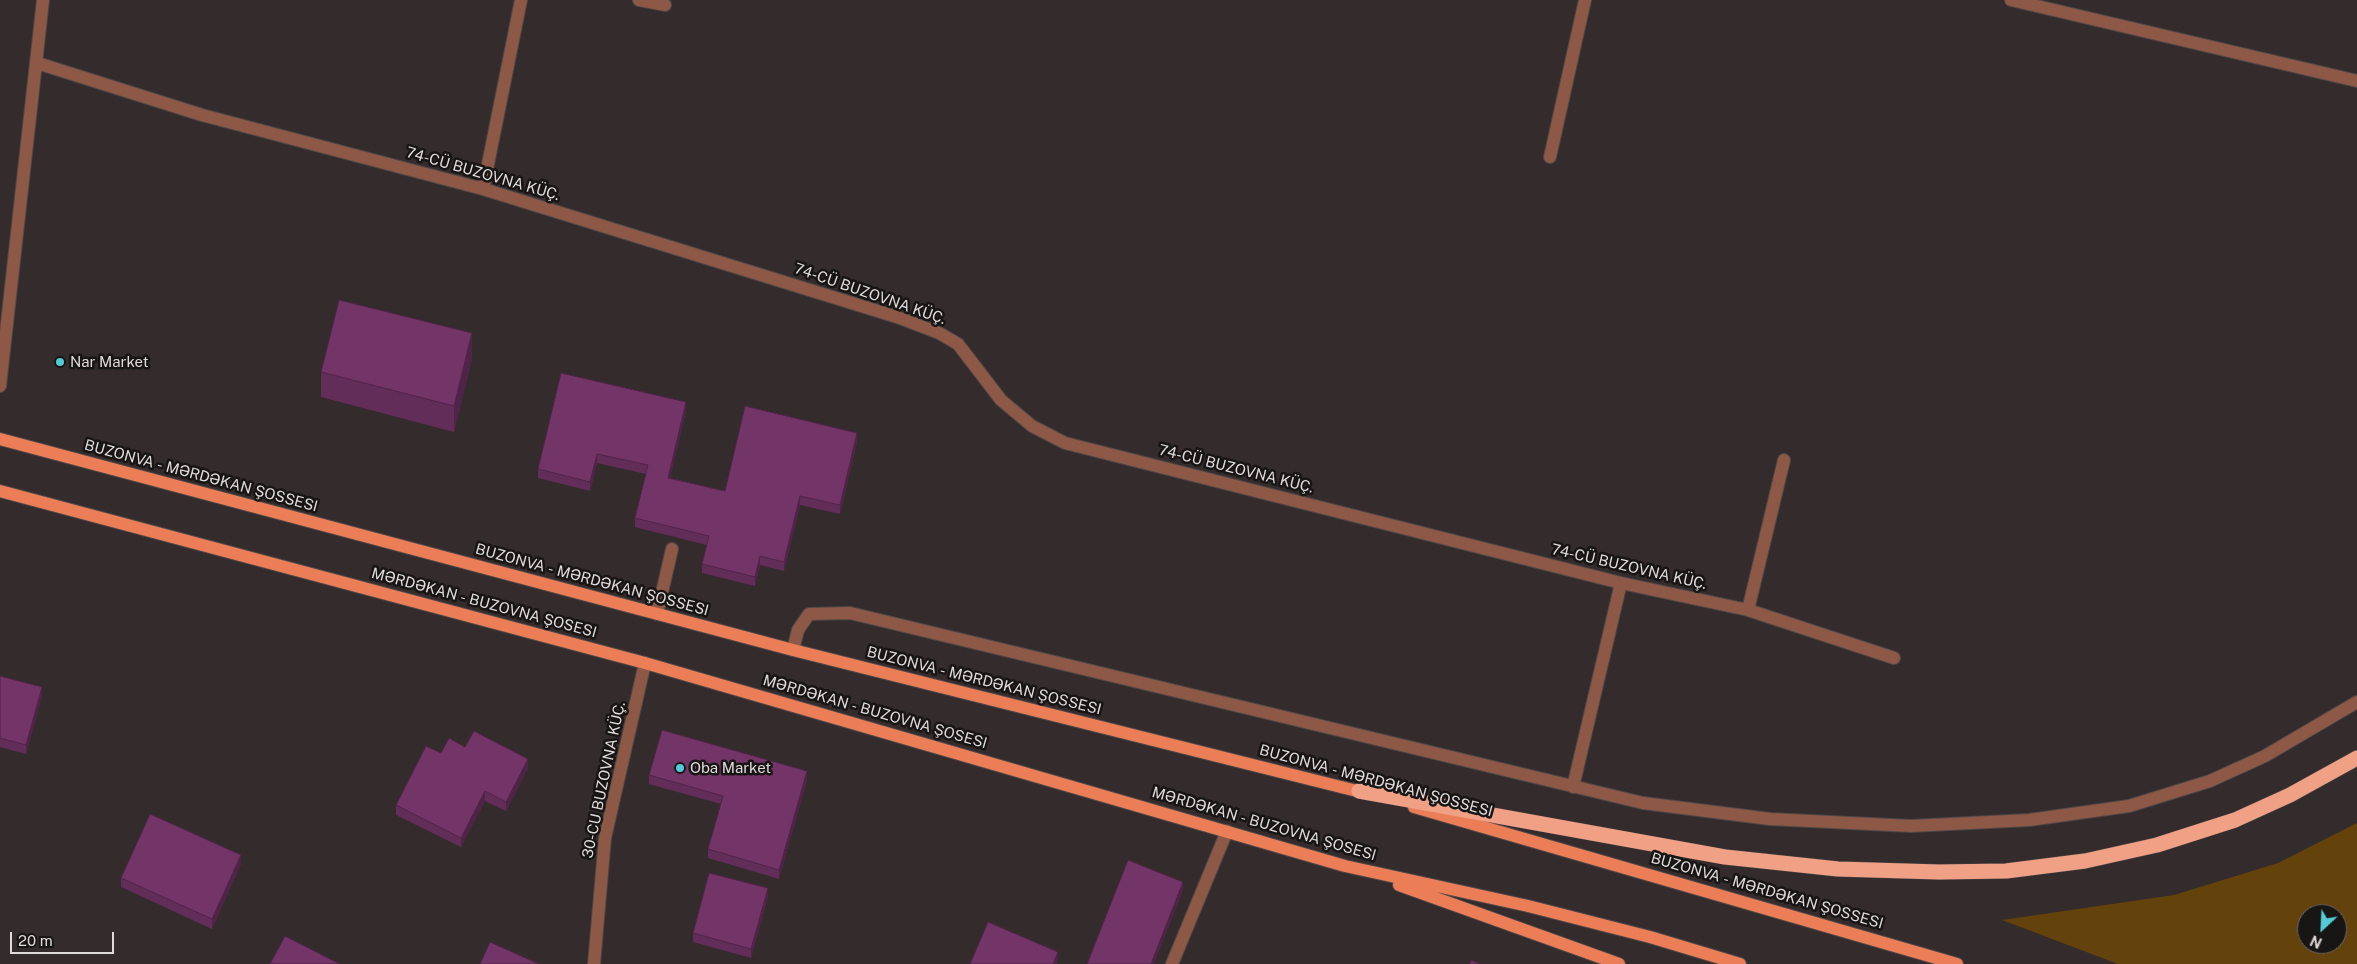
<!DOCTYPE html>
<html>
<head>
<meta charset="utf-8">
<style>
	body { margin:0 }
	#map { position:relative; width:2357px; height:964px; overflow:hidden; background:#332b2c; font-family:"Public Sans",sans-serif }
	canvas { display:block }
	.north { position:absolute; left:2297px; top:904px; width:50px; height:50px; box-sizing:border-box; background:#181515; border:1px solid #686464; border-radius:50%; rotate:205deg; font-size:14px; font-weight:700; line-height:20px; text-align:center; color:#dfdadb }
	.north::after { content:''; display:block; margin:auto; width:18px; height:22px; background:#52cbd7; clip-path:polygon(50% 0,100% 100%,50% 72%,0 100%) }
	.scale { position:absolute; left:10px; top:932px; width:104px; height:22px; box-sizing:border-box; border:2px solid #dfdadb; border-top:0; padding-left:6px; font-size:15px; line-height:18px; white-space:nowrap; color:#dfdadb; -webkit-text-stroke:4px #181515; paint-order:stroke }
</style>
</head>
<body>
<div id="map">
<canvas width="2357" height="964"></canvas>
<div class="north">N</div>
<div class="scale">20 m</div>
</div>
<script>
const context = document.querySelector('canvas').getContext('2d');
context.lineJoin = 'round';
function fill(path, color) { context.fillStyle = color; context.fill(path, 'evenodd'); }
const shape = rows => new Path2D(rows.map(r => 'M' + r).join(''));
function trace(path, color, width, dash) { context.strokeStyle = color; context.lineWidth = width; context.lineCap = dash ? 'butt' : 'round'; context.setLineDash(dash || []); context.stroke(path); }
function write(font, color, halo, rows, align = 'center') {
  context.font = font + ' "Public Sans",sans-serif'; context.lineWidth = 5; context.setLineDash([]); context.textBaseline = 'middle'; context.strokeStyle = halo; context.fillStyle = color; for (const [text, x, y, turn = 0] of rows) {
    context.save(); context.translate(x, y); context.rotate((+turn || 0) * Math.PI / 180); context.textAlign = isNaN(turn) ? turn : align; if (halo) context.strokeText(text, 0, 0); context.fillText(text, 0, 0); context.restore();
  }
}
const green = shape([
	[2357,823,2357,964,2118,964,2002,920,2174,895,2278,863],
	[2307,914,2337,914,2337,944,2307,944]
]);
const minor = shape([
	[639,0,665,5],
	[2011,0,2357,81],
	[37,63,202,115,483,189,897,317,939,333,958,344,1001,400,1032,426,1065,443,1621,583,1748,610,1894,658],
	[1550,157,1585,0],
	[483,189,521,0],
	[0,386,43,0],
	[1748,610,1784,460],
	[657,614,672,549],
	[793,650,798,630,809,614,850,613,1643,803,1770,819,1911,826,2029,820,2129,806,2210,781,2265,756,2357,702],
	[1573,787,1621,583],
	[594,964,605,838,645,663],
	[1172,964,1227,831]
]);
const major = shape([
	[0,439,793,650,1369,794],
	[0,491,645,663,1345,866,1528,906,1650,937,1740,964],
	[1414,807,1957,964],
	[1399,885,1619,964]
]);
const highway = shape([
	[1359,791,1725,857,1838,869,1939,872,2006,871,2085,861,2157,845,2235,820,2290,795,2357,758]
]);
const wall = shape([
	[472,359,454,432,321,397,321,372],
	[686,411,670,478,725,491,857,442,840,514,800,505,784,571,760,565,755,586,702,573,702,564,707,545,635,527,635,518,646,474,597,463,590,491,538,478,538,469],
	[0,676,42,696,26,754,0,747],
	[441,753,528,768,506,811,485,801,461,847,396,815,396,805],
	[649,775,807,780,779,879,708,858,708,849,721,804,649,784],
	[241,864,212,929,121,887,121,878],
	[768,897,751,958,693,942,693,933]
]);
const shadedWall = shape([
	[472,333,472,359,454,432,454,406],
	[686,402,686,411,668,487,668,478],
	[857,433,857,442,840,514,840,505],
	[597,454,597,463,590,491,590,482],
	[800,496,800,505,784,571,784,562],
	[760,556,760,565,755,586,755,577],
	[42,687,42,696,26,754,26,745],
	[528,759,528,768,506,811,506,802],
	[807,771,807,780,779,879,779,870],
	[485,791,485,801,461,847,461,838],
	[241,855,241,864,212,929,212,919],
	[1183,882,1183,891,1154,964,1151,964],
	[768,888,768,897,751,958,751,949],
	[1058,952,1058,961,1057,964,1053,964]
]);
const building = shape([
	[339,300,472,333,454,406,321,372,339,300],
	[561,373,686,402,668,478,725,491,745,406,857,433,840,505,800,496,784,562,760,556,755,577,702,564,709,536,635,518,648,465,597,454,590,482,538,469,561,373],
	[0,676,42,687,26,745,0,738,0,676],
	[662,730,807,771,779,870,708,849,723,796,649,775,662,730],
	[474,731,528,759,506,802,485,791,461,838,396,805,426,746,441,753,449,738,465,747,474,731],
	[150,814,241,855,212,919,121,878,150,814],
	[1128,860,1183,882,1151,964,1087,964,1128,860],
	[709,873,768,888,751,949,693,933,709,873],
	[988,922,1058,952,1053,964,970,964,988,922],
	[285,936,340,964,270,964,285,936],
	[490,942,539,964,480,964,490,942],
	[1471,960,1480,964,1470,964,1471,960]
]);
const markers = [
	[60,362,5,"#52cbd7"],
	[680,768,5,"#52cbd7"]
];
const streetNames = [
	["74-CÜ BUZOVNA KÜÇ.",483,174,16],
	["74-CÜ BUZOVNA KÜÇ.",870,294,19],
	["74-CÜ BUZOVNA KÜÇ.",1236,469,14],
	["BUZONVA - MƏRDƏKAN ŞOSSESI",201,476,15],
	["74-CÜ BUZOVNA KÜÇ.",1629,567,13],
	["BUZONVA - MƏRDƏKAN ŞOSSESI",592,580,15],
	["MƏRDƏKAN - BUZOVNA ŞOSESI",484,603,15],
	["BUZONVA - MƏRDƏKAN ŞOSSESI",984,681,14],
	["MƏRDƏKAN - BUZOVNA ŞOSESI",875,712,16],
	["30-CU BUZOVNA KÜÇ.",604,780,-78],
	["BUZONVA - MƏRDƏKAN ŞOSSESI",1376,781,15],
	["MƏRDƏKAN - BUZOVNA ŞOSESI",1264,824,16],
	["BUZONVA - MƏRDƏKAN ŞOSSESI",1767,891,16]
];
const poiNames = [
	["Nar Market",70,362],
	["Oba Market",690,768]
];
fill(green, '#64420c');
trace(minor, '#4f4748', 14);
trace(major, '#4f4748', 14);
trace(highway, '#4f4748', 16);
trace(minor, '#8d5845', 12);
trace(major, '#eb7e56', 12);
trace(highway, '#f0a185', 15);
fill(wall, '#632d59');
fill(shadedWall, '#502448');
fill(building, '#733467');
trace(building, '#502448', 1);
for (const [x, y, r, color] of markers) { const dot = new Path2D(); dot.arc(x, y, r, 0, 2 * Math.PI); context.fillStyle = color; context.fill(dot); trace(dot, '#181515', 2); }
write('15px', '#dfdadb', '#181515', streetNames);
write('15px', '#dfdadb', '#181515', poiNames, 'left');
</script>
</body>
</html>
